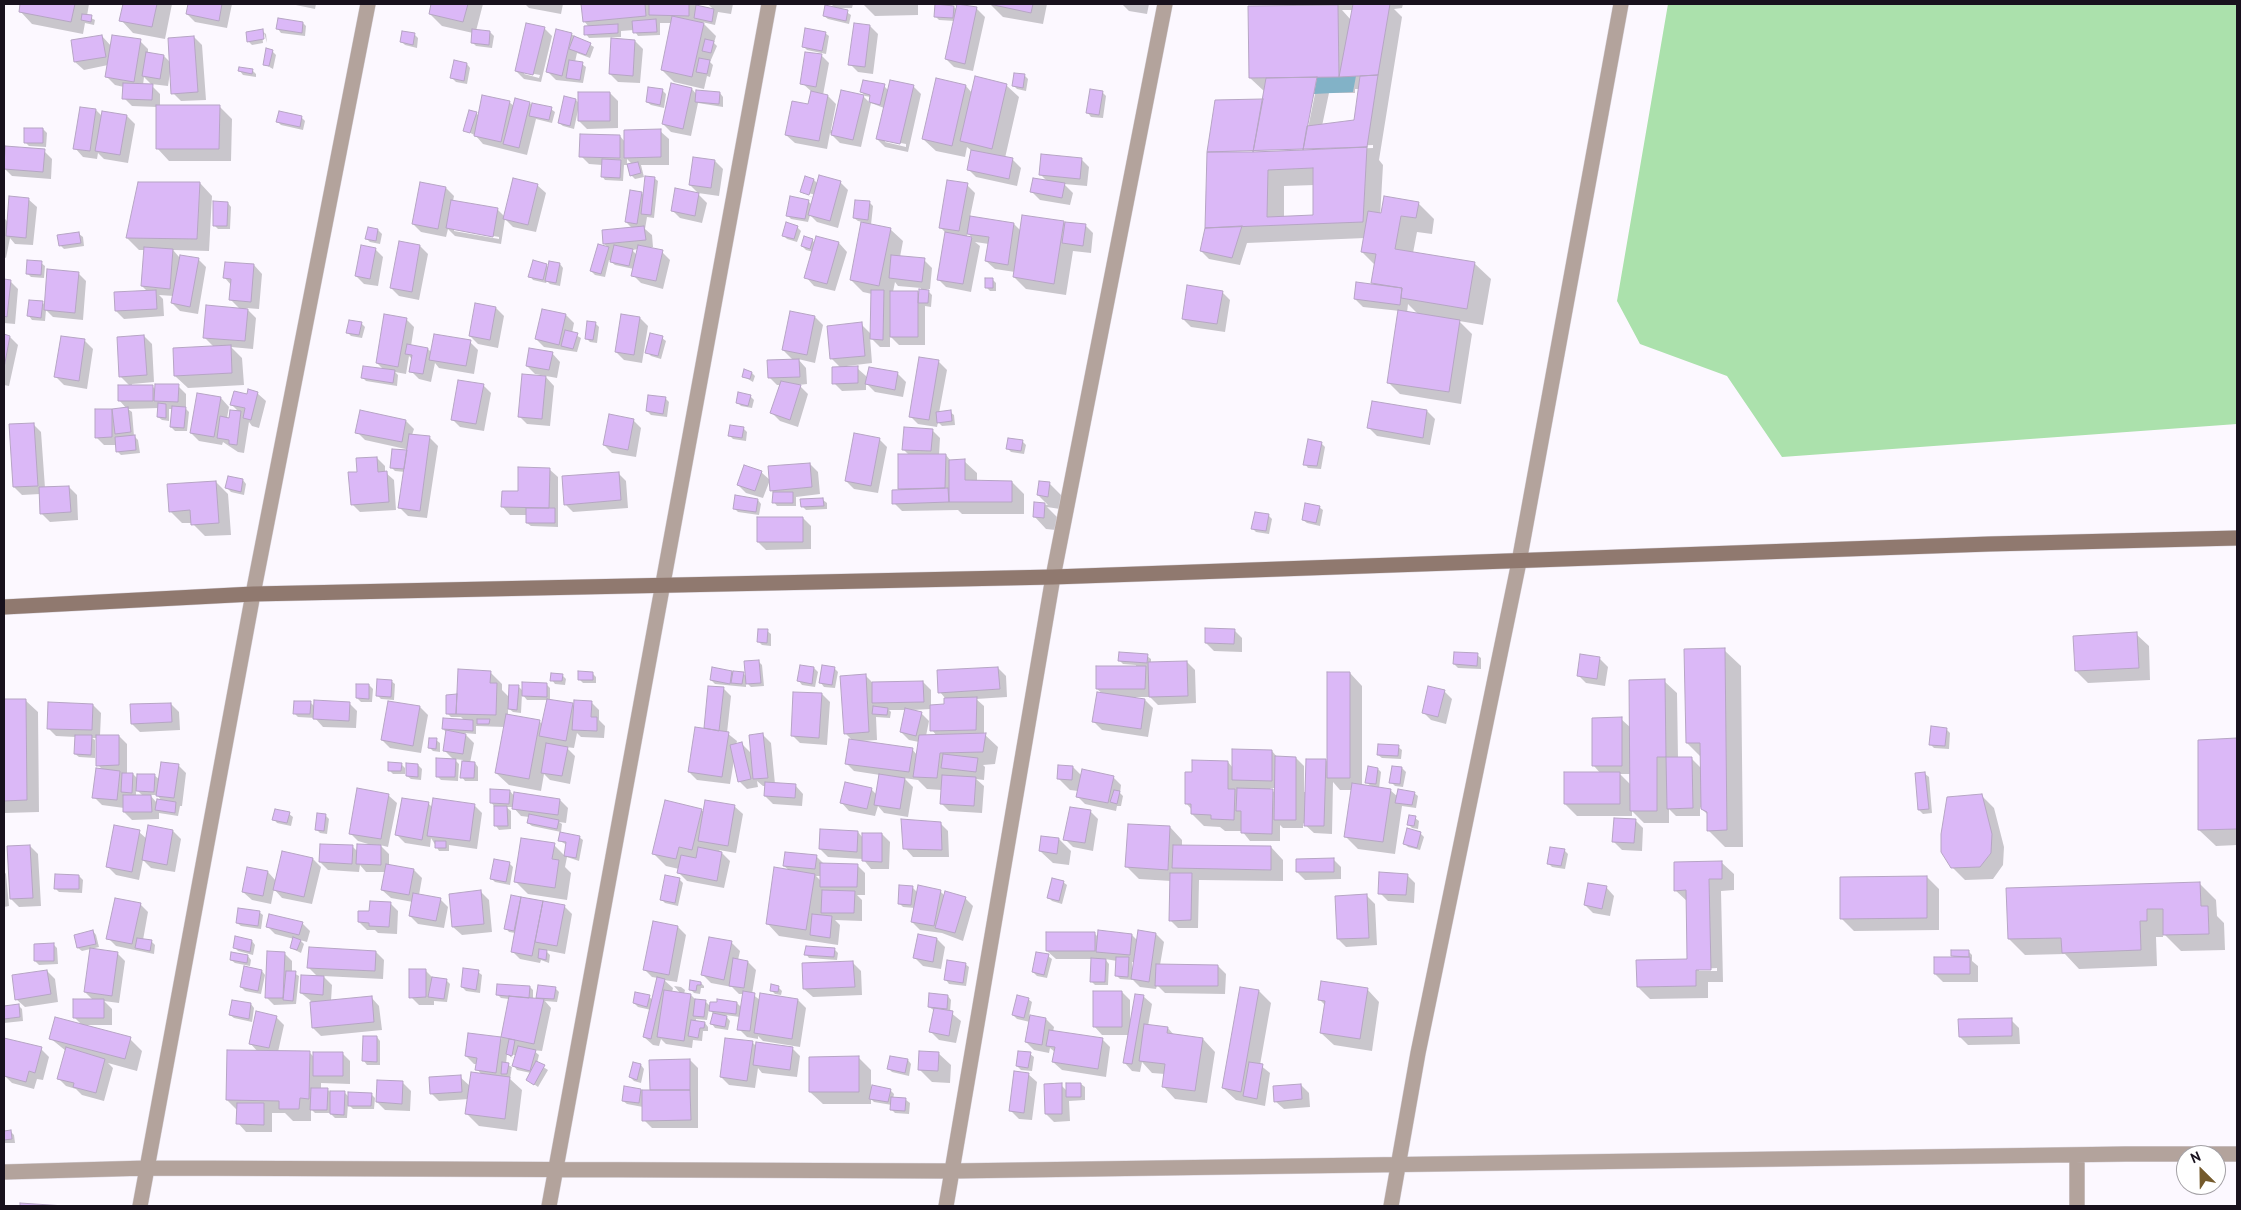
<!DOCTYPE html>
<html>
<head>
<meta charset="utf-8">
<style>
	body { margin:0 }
	#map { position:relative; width:2241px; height:1210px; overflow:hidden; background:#fcf8ff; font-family:"PT Sans",sans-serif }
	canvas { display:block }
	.frame { position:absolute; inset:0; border:5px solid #18111d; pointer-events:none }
	.north { position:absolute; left:2176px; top:1145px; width:50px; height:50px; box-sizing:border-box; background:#fff; border:1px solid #a3a0a5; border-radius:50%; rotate:337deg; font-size:14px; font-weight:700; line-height:20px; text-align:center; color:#18111d }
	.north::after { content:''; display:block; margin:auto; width:18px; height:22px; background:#745a2c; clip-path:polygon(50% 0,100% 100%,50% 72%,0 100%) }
</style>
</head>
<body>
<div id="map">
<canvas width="2241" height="1210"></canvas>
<div class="frame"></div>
<div class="north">N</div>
</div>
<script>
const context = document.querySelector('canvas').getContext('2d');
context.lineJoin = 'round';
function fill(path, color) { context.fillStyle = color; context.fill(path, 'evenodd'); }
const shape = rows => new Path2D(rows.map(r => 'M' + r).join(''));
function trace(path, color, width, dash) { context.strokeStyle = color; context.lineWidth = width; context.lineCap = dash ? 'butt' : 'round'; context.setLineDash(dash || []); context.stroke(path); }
const green = shape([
	[1668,4,2237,4,2237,424,1782,457,1727,376,1640,344,1617,301]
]);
const water = shape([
	[1356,76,1353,92,1314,94,1317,77]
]);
const shadow = shape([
	[22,4,89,4,87,16,95,20,94,25,85,23,83,34,32,24,20,11],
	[124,4,172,4,165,39,133,33,121,20],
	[189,4,232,4,227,28,195,22,187,14],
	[291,4,316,4,315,9],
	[432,4,483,4,476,31,490,32,494,36,492,48,476,46,472,42,473,33,442,26,430,14],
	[525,4,563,4,561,14,529,8],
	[582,4,697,4,697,6,714,10,708,4,733,4,731,14,718,12,715,25,702,22,716,36,714,43,717,46,710,62,713,65,710,77,707,76,704,89,674,82,662,70,672,23,660,23,660,35,638,36,634,30,621,31,621,37,589,38,586,34,589,27,584,21],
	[831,4,853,4,852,8,840,8,851,15,849,24,828,19,824,16,836,9],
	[863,4,918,4,918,15,875,16],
	[941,4,960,4,977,9,985,17,973,71,954,67,946,59,955,21,939,20,935,16,944,6],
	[952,5,958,6,957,10],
	[990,4,1047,4,1043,24,1003,17],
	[1122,4,1149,4,1147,14,1129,11],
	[1297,4,1403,4,1402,8,1394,9,1402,17,1379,160,1383,165,1380,218,1382,219,1385,197,1418,203,1434,219,1432,234,1417,232,1413,253,1474,263,1491,279,1483,325,1459,321,1472,334,1461,404,1400,394,1388,382,1400,311,1363,307,1355,299,1357,283,1376,286,1373,282,1375,265,1362,252,1365,238,1247,243,1240,265,1209,259,1201,251,1207,228,1208,154,1210,154,1208,152,1217,102,1264,101,1265,92,1250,78,1250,7,1300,6],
	[1342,10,1353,10,1351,20],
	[1355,89,1360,89,1355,122,1322,126,1329,93,1355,93],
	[1313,94,1315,94,1307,133,1304,132],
	[1373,145,1373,148,1221,153,1221,151],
	[1315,185,1315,216,1284,217,1284,186],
	[1408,304,1419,315,1407,313],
	[303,23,306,26,305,36,281,33,278,29],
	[870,26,878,34,873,74,858,72,850,64],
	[544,28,552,36,541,82,524,79,516,71],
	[524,72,540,75,539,78,524,74],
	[262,31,266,34,267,43,264,33,262,33,263,43,252,45,248,41],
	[825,33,829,36,826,54,807,50,803,46],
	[571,34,594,47,590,58,577,53,575,62,582,64,586,67,583,83,556,80,548,72],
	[415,35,418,38,417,48,405,45,401,41],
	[102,36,111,46,140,41,148,49,148,53,164,56,171,63,194,37,202,45,206,100,181,101,173,93,170,72,168,86,151,84,144,77,143,85,152,86,160,94,160,106,219,106,232,119,231,161,169,161,157,148,157,107,132,106,124,98,124,87,115,85,107,77,108,65,84,70,75,62],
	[635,41,643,49,640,83,618,82,610,74],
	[272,51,276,55,273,69,264,64],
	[821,55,829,63,823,95,828,96,836,104,831,130,833,130,863,96,870,103,871,97,865,96,862,92,884,86,888,90,913,86,921,94,908,152,885,147,877,139,884,108,871,103,861,147,840,143,830,133,827,149,795,143,786,135,809,106,812,92,802,83],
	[885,140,906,144,906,147,885,142],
	[467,64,470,68,467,84,456,82,452,78],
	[240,68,253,71,256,74,256,77,243,75,240,71],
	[1024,75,1028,79,1026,91,1017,89,1013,85],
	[937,80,966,86,972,93,1006,85,1019,97,1005,158,1013,160,1021,168,1017,186,976,177,968,169,972,151,967,147,965,157,936,151,923,139],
	[692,89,697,95,720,93,723,97,723,107,698,103,691,136,671,132,663,124],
	[662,90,666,94,664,108,651,105,647,102],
	[1102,92,1106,96,1103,118,1091,117,1088,113],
	[610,93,618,101,618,128,587,129,579,121,578,110,574,129,563,126,559,123,576,100,579,103],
	[509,102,514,106,530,103,532,106,551,109,555,112,552,123,536,119,527,155,483,144,476,136,465,130,476,113,479,116],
	[96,110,102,116,127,116,135,124,128,163,104,159,98,153,97,159,83,157,75,148],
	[301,117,305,121,303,130,281,125,278,122],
	[43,129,47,133,46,147,29,146,26,143],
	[660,131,669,139,669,165,641,165,644,177,635,179,631,175,632,164,627,159,627,165,624,165,623,181,605,180,602,176,602,165,589,164,581,156,620,136,625,142],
	[44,151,52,159,51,179,12,176,4,168],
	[1081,159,1089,167,1087,186,1064,184,1073,193,1070,205,1040,200,1032,192,1048,182,1040,174],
	[715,161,723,169,719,196,698,193,690,185],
	[654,178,658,181,654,218,647,217,645,229,652,235,653,247,648,248,662,252,670,260,663,289,641,283,633,275,634,269,615,265,609,260,605,277,595,275,591,271,609,248,604,244,632,228,626,222,631,192,642,193,644,196],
	[639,249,637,255,632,250],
	[806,178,814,180,818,184,840,182,848,190,838,228,817,222,810,215,808,222,791,219,787,215,808,201,812,205,814,198,804,194,815,198,816,195,804,192,804,194,801,191],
	[200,183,212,196,209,251,173,250,180,258,198,259,206,267,198,314,180,311,172,303,174,296,159,295,163,299,164,316,124,319,116,311,147,291,142,286,145,250,139,250,127,238],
	[537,185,546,193,536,232,513,227,505,219,501,244,455,236,448,229,446,237,421,232,413,224,446,188,454,196,453,201,497,209,505,217],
	[454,229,499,237,499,239,454,231],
	[967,185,975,193,970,217,1014,224,1021,231,1064,222,1066,225,1085,225,1093,233,1091,253,1073,251,1066,295,1026,289,1014,277,1015,272,995,269,986,261,989,244,975,242,980,246,971,292,946,287,938,279,946,233,940,227],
	[967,233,973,238,967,237],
	[699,195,707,203,702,223,680,218,672,210],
	[28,199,37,207,33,245,15,244,10,238,6,258,4,257,4,218,8,222],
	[228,203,231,207,230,229,218,229,214,225],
	[870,203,873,206,871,225,890,229,903,241,900,257,924,260,932,268,930,289,926,289,932,295,931,307,925,306,925,345,899,345,890,336,890,347,880,347,870,337,872,363,847,366,847,368,857,368,866,376,866,382,898,374,906,382,903,397,875,392,866,383,866,390,842,391,834,383,841,368,831,358,861,324,871,334,872,294,863,292,851,280,863,222,858,221,854,218],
	[895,282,898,286,921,288,920,295,917,292,893,292],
	[797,227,801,231,797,242,787,239,783,235],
	[369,228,378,230,382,234,380,244,370,242,367,239],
	[79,234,83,237,84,246,64,249,60,245],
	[817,238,839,243,847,252,835,291,814,286,806,277,813,252,806,250,802,246,812,240,815,243],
	[400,243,420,246,428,254,419,300,399,296,391,288],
	[375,249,383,257,378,286,364,284,356,276],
	[41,263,45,266,44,278,31,277,27,273],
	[560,264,563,268,560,286,550,284,547,281,546,283,533,280,530,276,546,265,549,268],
	[254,265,262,274,259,309,246,308,256,318,253,349,231,347,242,358,244,385,188,388,175,376,214,347,205,338,240,309,230,299,231,285,225,278],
	[78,273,86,281,83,320,53,317,46,310,45,321,32,320,29,316,42,302,45,305],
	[992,279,996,283,996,291,990,291,986,287],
	[4,280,10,281,18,289,15,324,4,323],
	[1222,292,1230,300,1225,332,1191,327,1183,319],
	[496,308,504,316,498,348,478,344,470,336],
	[566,315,574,323,572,333,581,338,577,352,544,347,536,339],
	[622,315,640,318,648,326,642,363,624,360,616,352],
	[815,317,823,325,815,363,798,359,806,368,807,384,799,385,808,394,798,427,780,421,772,413,781,385,777,385,769,377,793,360,783,350],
	[406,319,414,327,411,346,428,349,432,353,470,342,478,350,474,374,439,368,435,363,431,382,419,379,411,371,413,360,409,356,406,374,395,372,398,375,397,386,366,381,362,377,384,370,377,363],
	[361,323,365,327,362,338,351,336,347,332],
	[595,323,599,327,597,343,590,342,586,338],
	[4,335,10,337,18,345,9,386,4,385],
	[144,336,152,344,154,382,132,384,132,386,152,386,156,390,178,386,186,394,186,409,189,412,187,431,175,431,171,427,173,409,169,409,169,421,162,420,158,417,159,408,128,409,132,412,134,436,138,440,140,453,121,455,117,451,117,445,104,445,96,437,111,410,114,413,127,409,119,400,130,386,120,376],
	[62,337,85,341,93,349,87,389,64,385,56,377],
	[662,338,666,341,661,359,651,356,647,352],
	[552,353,560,362,557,378,535,374,527,366],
	[939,362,947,370,939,413,950,412,954,415,955,425,942,426,938,422,937,427,918,424,910,416],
	[752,373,755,376,753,382,743,376],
	[545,376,554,386,550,426,527,424,519,416],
	[483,385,491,393,484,431,460,427,452,419],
	[257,393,266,401,259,428,252,426,249,422,244,453,238,452,223,442,222,445,199,441,191,433,198,395,221,398,229,407,227,418,230,419,239,412,232,405],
	[750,396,754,400,752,408,741,406,737,402],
	[665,398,669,402,667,417,651,415,647,411],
	[1427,411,1435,419,1430,445,1377,436,1369,428],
	[633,420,641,428,636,457,612,453,604,445],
	[406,421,414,429,412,435,430,438,438,446,427,518,408,516,400,508,405,472,395,471,392,468,410,450,365,440,357,432],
	[33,424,41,432,45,488,69,487,77,495,78,520,50,522,42,514,40,494,22,495,14,487],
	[744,429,747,432,746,441,733,439,729,435],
	[932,430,940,438,939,455,946,455,951,461,964,461,977,473,977,482,1012,482,1024,494,1024,514,962,514,958,510,902,511,894,503,902,491,899,488,909,455,903,449],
	[879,439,887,447,878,493,854,489,846,481],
	[1022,441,1026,445,1024,454,1011,452,1007,448],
	[1321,443,1325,447,1321,469,1308,468,1305,464],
	[377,458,385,466,385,472,394,480,396,510,360,512,352,504,358,473],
	[810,464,818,472,820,494,796,497,796,506,777,506,774,502,774,493,771,490],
	[549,469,558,477,558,527,531,526,527,523,527,515,510,515,502,506],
	[761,472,770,480,763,498,746,493,738,485],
	[618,473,626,481,628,508,573,512,565,504],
	[243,480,246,484,244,495,231,492,227,488],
	[216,482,228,494,231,535,205,536,192,523,182,523,170,511],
	[1049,483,1062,496,1060,509,1047,507,1057,517,1056,530,1046,529,1034,516,1036,503,1048,505,1038,495],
	[758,500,761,504,759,515,738,512,734,508],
	[823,500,827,503,827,509,806,510,802,506],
	[1319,507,1323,510,1320,526,1307,523,1303,520],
	[1268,515,1272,519,1269,534,1256,532,1252,528],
	[803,518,811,526,811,549,766,550,758,542],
	[1234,630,1242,638,1242,652,1214,651,1206,643],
	[767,631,771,634,771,646,762,645,759,642],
	[2136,634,2149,646,2150,680,2088,683,2076,671],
	[1724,650,1741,666,1743,847,1725,847,1708,830,1708,815,1700,807,1700,816,1676,816,1669,809,1669,823,1644,823,1632,811,1632,816,1577,816,1565,804,1601,774,1594,766,1621,719,1631,728,1664,681,1677,693,1678,758,1691,758,1701,768,1701,757,1687,743],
	[1620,774,1631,774,1631,785],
	[1477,655,1481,658,1481,669,1458,668,1454,664],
	[1147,656,1151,659,1151,663,1187,662,1195,670,1196,703,1158,705,1150,697,1136,697,1136,699,1145,700,1153,708,1148,737,1102,730,1094,722,1103,694,1097,689,1136,667,1136,665,1123,664,1119,660],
	[1600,659,1608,667,1605,686,1586,683,1578,675],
	[758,661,762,665,764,686,751,687,746,682,746,687,715,684,711,680,713,669,743,673,747,677],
	[814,668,818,672,815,687,802,685,799,681],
	[834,668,838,672,835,688,824,687,821,683],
	[998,668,1006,676,1007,697,976,699,984,706,984,734,998,747,995,764,983,765,985,767,984,780,976,779,984,786,982,813,949,811,941,803,942,790,927,789,918,780,904,778,913,787,908,817,884,813,878,806,875,816,849,811,841,802,871,789,877,795,880,775,854,771,846,763,853,741,845,733,866,676,873,683,923,682,931,690,931,706,945,705,945,698,940,692],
	[931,709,932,730,937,736,926,736,929,721,921,713,912,710],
	[889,710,906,710,901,732,909,740,919,742,917,755,912,749,861,741,877,740,876,717,890,718,891,712],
	[490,672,502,684,502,690,509,697,518,686,523,691,546,684,550,688,550,700,575,706,591,702,599,710,599,720,605,726,604,738,581,737,577,733,574,748,566,747,575,756,570,784,550,780,544,774,541,791,509,785,496,773,505,727,476,726,476,734,464,733,474,743,470,763,475,763,478,767,478,781,465,781,462,777,463,760,454,759,459,764,458,781,441,780,437,776,454,760,444,750,447,733,443,729,464,720,461,717,451,717,447,713,458,695],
	[522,694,527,700,548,700,543,725,539,721,508,715,508,708,513,712,521,713],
	[1350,673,1362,686,1362,786,1372,787,1366,782,1378,769,1381,772,1379,789,1390,790,1398,797,1414,793,1418,796,1416,808,1402,806,1395,854,1358,849,1345,836,1352,790,1340,790,1333,782,1332,834,1314,833,1303,823,1303,828,1283,828,1280,825,1280,841,1250,841,1242,831,1225,831,1220,827,1204,826,1192,814,1192,810,1186,803,1193,773,1228,762,1233,768,1272,751,1278,758,1296,758,1304,766,1304,792,1306,792,1326,760,1328,763],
	[1270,788,1276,788,1275,793],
	[593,674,596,677,596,683,583,683,579,679],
	[562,675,566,679,565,685,555,684,552,680],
	[391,681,395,684,394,700,381,699,377,695],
	[369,685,373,689,372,702,361,702,357,698],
	[709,687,723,688,731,696,727,733,737,741,736,745,742,744,752,754,763,735,771,743,775,784,795,785,803,794,802,806,773,804,765,796,766,786,763,786,757,781,758,787,747,789,739,781,734,760,730,784,697,780,689,772,705,730],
	[1444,691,1452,699,1446,724,1431,720,1423,712],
	[822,694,830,702,827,745,800,743,792,735],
	[4,700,25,700,38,712,39,812,5,813,4,812],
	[310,702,315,707,349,703,357,711,356,728,323,727,315,718,298,717,295,714],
	[389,702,420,707,428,715,421,753,390,748,382,740],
	[171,704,179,712,180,730,140,732,132,724],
	[93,705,101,713,100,736,119,736,127,744,127,774,133,774,138,779,154,775,160,780,178,765,186,773,182,806,180,806,178,816,159,813,159,819,132,820,124,812,124,808,102,805,94,797,103,770,98,765,97,738,92,738,95,740,95,758,79,757,75,754,76,737,56,736,48,728],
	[136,789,143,796,136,796],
	[150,795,157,795,162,801,157,803],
	[1946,729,1950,733,1949,749,1934,748,1930,744],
	[2237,739,2237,845,2216,846,2199,830,2199,741],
	[436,740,440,743,440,752,433,751,430,748],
	[1398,747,1402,750,1401,759,1382,758,1378,755],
	[401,764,405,768,405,774,393,774,389,770],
	[418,765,422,769,421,780,411,779,407,776],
	[1073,767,1082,776,1113,777,1121,785,1120,793,1123,796,1121,806,1117,806,1116,811,1085,804,1077,796,1078,791,1070,790,1058,778],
	[1393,767,1402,768,1406,772,1403,787,1395,786,1391,782],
	[1925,774,1929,777,1932,813,1923,814,1919,810],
	[510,791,515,797,560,800,568,808,566,823,559,822,562,824,561,832,532,826,528,823,529,817,521,816,513,807,506,807,511,811,511,829,499,830,496,826,494,806,491,802],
	[388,795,397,803,388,847,380,845,389,854,389,865,414,870,422,878,419,895,440,899,448,907,444,928,418,924,410,916,413,902,391,898,382,890,386,872,366,872,360,865,359,872,328,870,320,862,352,846,358,852,375,846,358,841,350,833],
	[1982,796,1994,808,2004,847,2003,865,1993,879,1965,880,1952,867],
	[428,803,433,808,474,805,482,813,477,849,449,845,449,851,439,851,431,838,430,847,405,843,397,835],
	[734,806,743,814,736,853,719,850,730,861,724,888,687,881,679,873,679,869,666,866,653,853,701,810,704,812],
	[1090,811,1098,819,1093,851,1073,847,1065,839],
	[289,814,293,817,291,826,277,823,274,819],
	[325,815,329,819,327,834,320,833,316,829],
	[1415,818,1419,821,1418,829,1412,828,1408,824],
	[1635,820,1643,828,1642,851,1622,850,1614,842],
	[940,823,948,831,949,857,913,857,905,848],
	[1170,827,1182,840,1182,846,1271,847,1283,860,1283,881,1199,880,1198,928,1178,928,1170,920,1171,881,1139,879,1127,867],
	[173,831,181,839,175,872,151,868,143,860,139,880,116,875,108,867,139,832,147,839],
	[858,832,863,838,882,834,890,842,889,869,871,869,863,859,828,857,820,849],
	[1420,833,1424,837,1420,850,1408,847,1404,843],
	[579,837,583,840,579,861,567,857,565,867,571,873,567,900,528,894,515,881,554,845,565,856,567,845,560,841],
	[1059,839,1071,851,1069,865,1053,863,1040,851],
	[30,846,38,854,41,906,19,907,11,899],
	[1564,850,1568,854,1565,869,1552,867,1548,863],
	[816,856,825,865,857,865,865,873,865,895,857,895,862,900,862,921,835,920,840,925,838,945,779,936,767,923,790,871,784,866],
	[816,876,821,876,821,881],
	[313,859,321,867,312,904,282,898,274,889,271,904,252,900,243,892,268,872,276,881],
	[1333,859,1341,867,1341,879,1305,880,1297,872],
	[1721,862,1734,874,1734,890,1721,891,1723,982,1708,982,1708,998,1650,999,1638,987,1689,961,1688,902,1675,890],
	[1717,968,1717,971,1699,971,1699,969],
	[509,863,513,867,510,885,495,882,492,879],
	[4,871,6,874,9,906,4,907],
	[1407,875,1415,883,1414,903,1388,901,1380,893],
	[79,876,83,880,82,893,59,892,56,889],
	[1927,877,1939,889,1939,930,1854,931,1841,918],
	[679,879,683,883,678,906,665,903,661,899],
	[1063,882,1067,885,1062,904,1052,901,1048,897],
	[2200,884,2216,900,2217,916,2224,923,2225,950,2181,951,2163,933,2163,937,2156,937,2157,966,2079,969,2065,954,2025,955,2009,939],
	[912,887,918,893,940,891,945,896,965,898,973,906,963,941,942,933,920,930,912,922,915,908,903,907,899,903],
	[1606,887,1614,896,1610,916,1593,913,1585,905],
	[481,892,489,900,492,932,462,935,453,927],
	[512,896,564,906,572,914,565,954,545,950,550,955,549,963,541,960,540,963,520,959,512,951,515,933,509,932,506,928],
	[1367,896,1375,904,1377,945,1346,947,1338,939],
	[390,903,398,911,397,934,378,933,375,930,367,930,359,922,370,913],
	[140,904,148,912,143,940,151,941,155,945,154,954,116,946,108,938],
	[259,912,263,915,261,929,241,926,237,923],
	[302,923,310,931,307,942,300,940,304,944,301,953,291,948,294,939,275,934,267,926],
	[678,927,686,935,677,982,664,980,673,988,672,992,680,993,674,986,681,987,685,990,684,994,691,995,696,1000,705,1001,711,1007,737,1003,742,1008,744,994,739,994,732,987,711,983,703,975,731,942,740,951,738,960,748,962,756,970,752,994,760,1000,798,1000,806,1008,800,1047,763,1041,758,1036,758,1039,747,1037,739,1029,740,1017,725,1015,730,1021,728,1030,715,1028,712,1024,714,1014,709,1009,707,1020,696,1019,696,1022,705,1023,708,1027,708,1031,703,1031,702,1041,693,1040,692,1048,666,1044,661,1039,659,1046,653,1045,644,1037,651,1010,638,1007,634,1003,649,997,653,1000,658,978,652,977,644,969],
	[93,931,96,935,99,947,82,951,78,948],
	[1095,934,1099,938,1132,935,1138,941,1156,934,1164,942,1160,965,1218,966,1226,974,1225,994,1165,993,1157,985,1156,989,1140,987,1133,980,1120,979,1116,975,1117,961,1105,959,1109,964,1108,985,1095,985,1091,981,1092,959,1056,959,1047,951],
	[1132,962,1135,962,1133,971,1132,970],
	[937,939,945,947,941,969,923,966,915,958],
	[252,941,255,945,253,955,238,951,234,947],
	[54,945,57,948,58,964,39,965,35,961],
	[834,949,838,953,837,960,809,958,806,954],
	[1968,951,1972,955,1972,961,1978,966,1978,982,1943,982,1935,974,1955,958,1952,955],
	[376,952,384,960,383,979,323,976,332,985,331,1001,371,997,379,1006,382,1030,321,1036,313,1028,311,1001,301,993,318,977,309,968],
	[117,953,125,961,119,1003,104,1001,112,1009,112,1025,85,1025,130,1039,142,1051,137,1071,108,1063,113,1068,104,1101,82,1095,76,1089,66,1086,58,1078,66,1051,50,1038,83,1026,74,1017,94,1001,85,992],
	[284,953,292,961,292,972,299,976,296,1004,274,1005,266,997],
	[248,956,251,960,250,966,235,963,231,960],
	[1048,956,1052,959,1047,978,1037,976,1033,972],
	[853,963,861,971,862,995,813,997,804,989],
	[965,964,969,967,966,986,949,984,946,980],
	[425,970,433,978,446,980,450,984,447,1002,434,1001,434,1005,419,1005,411,997],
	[47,971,55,979,58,1002,25,1007,16,999],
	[262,971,265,975,261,994,245,991,241,987],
	[478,972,482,975,480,993,466,991,462,987],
	[701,983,704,986,704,988,701,988,700,994,694,993,690,989],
	[530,987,533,990,533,999,540,1000,538,998,555,988,559,992,557,1002,545,1001,551,1008,542,1051,533,1050,539,1055,537,1063,548,1070,538,1087,528,1080,531,1073,517,1070,514,1066,516,1059,507,1054,506,1064,512,1067,510,1079,522,1090,517,1131,479,1126,467,1114,469,1099,439,1101,431,1093,460,1077,470,1086,482,1075,477,1069,477,1064,474,1064,466,1056,500,1038,501,1040,509,999,501,998,498,995],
	[510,1054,518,1056,518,1058,510,1057],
	[778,987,782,991,781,995,775,994,771,990],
	[1367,989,1379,1002,1372,1051,1334,1045,1321,1033,1326,1006,1320,1000],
	[1259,991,1271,1003,1260,1065,1270,1073,1265,1106,1236,1100,1223,1088],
	[1122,992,1130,1000,1130,1022,1143,996,1152,1004,1148,1026,1168,1028,1174,1035,1203,1039,1215,1052,1207,1103,1175,1099,1163,1086,1165,1074,1152,1073,1142,1062,1140,1072,1132,1071,1124,1062,1129,1035,1102,1035,1094,1026],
	[948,996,951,1000,950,1012,961,1021,956,1043,939,1040,931,1032,935,1011,929,1007],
	[1028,999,1032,1002,1029,1016,1046,1019,1054,1027,1053,1032,1102,1039,1110,1047,1106,1077,1062,1070,1053,1062,1055,1052,1050,1048,1049,1053,1034,1050,1026,1042,1030,1022,1017,1019,1013,1015],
	[251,1004,254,1008,252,1022,234,1018,230,1015],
	[18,1005,22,1009,23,1021,4,1023,4,1007],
	[276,1017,284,1025,278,1052,309,1052,315,1058,342,1053,350,1061,350,1084,321,1083,321,1089,327,1089,330,1092,344,1092,349,1097,371,1094,375,1098,374,1109,353,1109,348,1104,347,1118,335,1118,330,1113,315,1113,311,1109,311,1121,293,1121,285,1113,272,1113,272,1132,246,1132,238,1123,238,1111,227,1100,258,1052,250,1043],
	[2011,1020,2019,1028,2020,1044,1968,1045,1960,1037],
	[377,1037,380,1041,380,1065,367,1065,364,1061],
	[4,1039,41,1049,49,1057,43,1080,37,1079,34,1089,12,1083,4,1075],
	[752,1042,756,1046,790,1047,790,1046,800,1056,797,1077,762,1073,758,1068,755,1088,729,1085,721,1077],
	[938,1053,951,1065,950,1083,932,1082,919,1069],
	[1030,1054,1034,1057,1032,1071,1021,1070,1017,1066],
	[859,1058,871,1070,871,1087,890,1090,894,1094,893,1099,906,1100,910,1103,909,1114,895,1113,891,1109,892,1105,874,1102,871,1099,871,1104,823,1104,810,1092],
	[690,1060,698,1068,698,1128,652,1128,644,1120,643,1107,627,1104,623,1101,641,1090,651,1092],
	[908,1060,911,1064,909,1076,892,1072,888,1068],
	[641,1065,644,1069,641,1083,634,1081,630,1077],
	[1028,1074,1037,1082,1032,1120,1019,1119,1011,1111],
	[403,1083,411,1091,410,1111,385,1110,377,1102],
	[1081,1084,1085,1087,1085,1100,1069,1101,1070,1121,1054,1122,1046,1114,1061,1085,1067,1091],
	[1301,1085,1309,1093,1310,1107,1284,1109,1275,1101],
	[4,1132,11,1132,14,1135,15,1143,4,1143]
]);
const building = shape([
	[20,4,75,4,71,22,19,12,20,4],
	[123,4,157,4,152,27,119,21,123,4],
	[188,4,222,4,219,21,186,14,188,4],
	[431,4,468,4,463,22,429,14,431,4],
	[581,4,645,4,646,16,583,22,581,4],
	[649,4,689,4,689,16,649,15,649,4],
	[935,4,954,6,953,18,934,17,935,4],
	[957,4,977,7,965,64,945,59,957,4],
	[989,4,1033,4,1031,13,989,4],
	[1353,4,1390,4,1378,75,1339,77,1353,4],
	[696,5,714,9,712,22,694,18,696,5],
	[825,5,848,10,846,21,823,16,825,5],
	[1338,5,1339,77,1249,78,1248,6,1338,5],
	[82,14,92,15,91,22,81,20,82,14],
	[672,16,704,23,692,77,661,70,672,16],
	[278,18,303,22,302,33,276,29,278,18],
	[656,19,657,32,633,33,632,21,656,19],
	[526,23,545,27,533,75,515,71,526,23],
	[854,23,870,25,865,67,848,65,854,23],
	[618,24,618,33,584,35,584,26,618,24],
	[805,28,826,32,822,51,802,47,805,28],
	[263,29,264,39,247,42,246,32,263,29],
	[472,29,490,31,489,45,471,43,472,29],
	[556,29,572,33,562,76,546,72,556,29],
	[402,31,415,33,413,45,400,42,402,31],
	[102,35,106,57,74,62,71,40,102,35],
	[112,35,141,39,134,82,105,77,112,35],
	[194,36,198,92,171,94,168,38,194,36],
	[574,36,591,43,586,55,569,49,574,36],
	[611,38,635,40,633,76,609,74,611,38],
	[705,39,714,41,711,53,702,51,705,39],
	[266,48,273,50,269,66,263,65,266,48],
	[146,52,164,55,160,79,142,76,146,52],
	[805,52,822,54,816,87,800,84,805,52],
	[699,58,710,60,707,74,696,72,699,58],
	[454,60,467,63,464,81,450,78,454,60],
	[569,60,583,62,580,80,566,78,569,60],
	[239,67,253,69,252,74,238,71,239,67],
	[1014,73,1025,74,1023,88,1012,86,1014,73],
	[1378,75,1367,147,1303,150,1307,126,1354,120,1360,76,1378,75],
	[975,76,1007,84,992,149,960,141,975,76],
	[1317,77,1303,150,1253,152,1266,78,1317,77],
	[936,78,966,85,952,146,922,139,936,78],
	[863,80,885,84,880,105,869,102,870,95,860,92,863,80],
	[890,80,914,85,900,144,876,139,890,80],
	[123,83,153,84,152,100,122,99,123,83],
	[671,83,692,88,683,129,662,124,671,83],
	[648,87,663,89,660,105,646,102,648,87],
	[1090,89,1103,91,1099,115,1086,113,1090,89],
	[696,90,720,92,719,104,695,102,696,90],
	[841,90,864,95,853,140,831,135,841,90],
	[811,91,828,95,819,141,785,135,792,101,808,104,811,91],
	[578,92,610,92,610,121,578,121,578,92],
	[482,95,510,101,501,142,474,136,482,95],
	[564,96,576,99,570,126,558,123,564,96],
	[515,98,530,102,519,148,503,144,515,98],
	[1263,99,1253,152,1207,152,1215,100,1263,99],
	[532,103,552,107,549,120,529,116,532,103],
	[156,105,220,105,219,149,156,149,156,105],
	[80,107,96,109,90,151,73,149,80,107],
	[469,110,477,112,470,133,463,131,469,110],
	[102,111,127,115,120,155,95,151,102,111],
	[279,111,302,116,300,127,276,122,279,111],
	[24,128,43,128,43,143,24,143,24,128],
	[661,129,661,157,624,158,624,130,661,129],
	[580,134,620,135,620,158,579,157,580,134],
	[5,146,45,149,43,172,4,169,5,146],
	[1367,147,1363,222,1205,228,1207,152,1367,147],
	[1313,168,1313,215,1267,217,1268,170,1313,168],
	[971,150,1013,158,1009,179,967,170,971,150],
	[1041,154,1082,158,1080,179,1039,175,1041,154],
	[693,157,715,160,711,188,689,185,693,157],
	[602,159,621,160,620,178,601,177,602,159],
	[638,162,641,173,630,176,627,164,638,162],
	[819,175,841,181,830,221,808,215,819,175],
	[645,176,655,177,651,215,641,214,645,176],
	[805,176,814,179,809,195,800,192,805,176],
	[513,178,538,184,528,225,503,219,513,178],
	[1033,178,1065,183,1062,198,1030,192,1033,178],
	[947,180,968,183,959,231,939,228,947,180],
	[138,182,200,182,197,239,126,238,138,182],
	[420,182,446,187,438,229,412,224,420,182],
	[675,188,699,193,695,216,671,211,675,188],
	[630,190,642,192,637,224,625,222,630,190],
	[9,196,29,198,26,238,6,236,9,196],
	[790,196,809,200,805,219,786,216,790,196],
	[1384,196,1419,202,1416,218,1401,216,1395,249,1475,262,1467,309,1401,298,1402,288,1371,283,1376,254,1361,252,1368,211,1381,213,1384,196],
	[451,200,498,208,493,237,446,228,451,200],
	[855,200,870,201,868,220,853,218,855,200],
	[213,201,228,202,227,226,213,226,213,201],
	[1022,215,1064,221,1054,284,1013,277,1022,215],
	[970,216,1014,223,1008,265,985,261,989,237,967,234,970,216],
	[786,222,798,226,794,239,782,236,786,222],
	[861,222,891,228,879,286,850,280,861,222],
	[1065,222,1086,224,1083,246,1062,243,1065,222],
	[644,226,646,240,603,244,602,230,644,226],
	[1242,226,1232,258,1200,251,1205,228,1242,226],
	[368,227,378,229,376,241,365,239,368,227],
	[79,232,81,243,59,246,57,235,79,232],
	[945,232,972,237,963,284,937,280,945,232],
	[804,236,813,239,810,249,801,246,804,236],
	[816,236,839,242,827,284,804,278,816,236],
	[399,241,420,245,412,292,390,288,399,241],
	[598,244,609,247,601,274,590,271,598,244],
	[361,245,376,248,370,279,355,276,361,245],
	[614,245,633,249,629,266,610,262,614,245],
	[638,245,663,250,656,281,631,276,638,245],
	[144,247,173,249,170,289,141,286,144,247],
	[180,255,199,258,190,307,171,303,180,255],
	[891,255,925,258,922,282,889,278,891,255],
	[27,260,42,261,41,275,26,274,27,260],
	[533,260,547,264,543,280,528,277,533,260],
	[549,261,560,263,556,283,545,281,549,261],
	[225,262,254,264,251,302,229,300,231,279,223,278,225,262],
	[47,269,79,272,75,313,44,310,47,269],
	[985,278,993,278,993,288,985,288,985,278],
	[4,279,11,280,7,317,4,316,4,279],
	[1356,282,1402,288,1400,305,1354,299,1356,282],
	[1187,285,1223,291,1217,324,1182,319,1187,285],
	[919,289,929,290,928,303,918,303,919,289],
	[156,290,157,309,115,311,114,292,156,290],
	[871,290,884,290,883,340,870,339,871,290],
	[890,291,918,291,918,337,890,337,890,291],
	[29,300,43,301,41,318,27,316,29,300],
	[475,303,496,307,490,340,469,336,475,303],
	[206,305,248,309,245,341,203,338,206,305],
	[542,309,566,314,559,345,535,339,542,309],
	[1398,310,1460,320,1449,392,1387,383,1398,310],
	[790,311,815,316,807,355,782,350,790,311],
	[384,314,407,318,398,367,376,363,384,314],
	[621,314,640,317,634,355,615,352,621,314],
	[349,320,362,322,359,335,346,333,349,320],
	[587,321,596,322,593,340,585,339,587,321],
	[862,322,865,356,830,359,827,326,862,322],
	[565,330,578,333,573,349,561,346,565,330],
	[650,333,663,336,658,356,645,353,650,333],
	[4,334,10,336,4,368,4,334],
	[434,334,471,340,466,366,429,360,434,334],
	[144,335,147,375,119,377,117,337,144,335],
	[61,336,85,339,79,381,54,377,61,336],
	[407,344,428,348,423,374,409,372,412,355,405,354,407,344],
	[231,345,232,373,174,376,173,348,231,345],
	[529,348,553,352,549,370,526,366,529,348],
	[919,357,939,360,929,420,909,417,919,357],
	[799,359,800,377,768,378,767,360,799,359],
	[363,366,395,370,393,383,361,378,363,366],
	[858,366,858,383,832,384,832,367,858,366],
	[869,367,898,372,895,390,865,384,869,367],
	[744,369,752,372,750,379,742,377,744,369],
	[522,374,546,376,542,419,518,417,522,374],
	[458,380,484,384,476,424,451,420,458,380],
	[781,381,801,385,790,420,770,413,781,381],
	[155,384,179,384,178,402,154,401,155,384],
	[118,385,153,385,153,401,118,401,118,385],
	[248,389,258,392,251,420,243,418,245,408,230,405,234,391,247,394,248,389],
	[738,392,751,395,748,406,736,403,738,392],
	[197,393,221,397,214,437,190,433,197,393],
	[648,395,666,397,663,414,646,411,648,395],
	[1372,401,1427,410,1423,438,1367,428,1372,401],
	[158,403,166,404,166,418,157,417,158,403],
	[172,406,186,407,184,428,170,427,172,406],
	[128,407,131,432,115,434,112,409,128,407],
	[95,409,112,409,112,437,95,438,95,409],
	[230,410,241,411,237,445,229,444,229,440,217,438,220,416,229,418,230,410],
	[360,410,406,420,402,442,355,433,360,410],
	[951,410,952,421,937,423,936,412,951,410],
	[609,414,634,419,628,450,603,445,609,414],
	[34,423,38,486,13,487,9,424,34,423],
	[730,425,744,427,742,438,728,436,730,425],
	[904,427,933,429,931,451,902,450,904,427],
	[854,433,880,438,871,486,845,481,854,433],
	[409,434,430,436,420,511,398,508,409,434],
	[135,435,136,450,116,452,115,437,135,435],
	[1008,438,1023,440,1021,451,1006,449,1008,438],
	[1308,439,1322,442,1317,466,1303,465,1308,439],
	[392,449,407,450,404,469,390,468,392,449],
	[898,454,946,454,945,488,898,489,898,454],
	[377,457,378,472,387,471,389,502,351,505,348,472,357,472,356,458,377,457],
	[965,459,965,480,1012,481,1012,502,949,502,949,460,965,459],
	[810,463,812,487,770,491,768,466,810,463],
	[744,465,762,471,755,491,737,485,744,465],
	[518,467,550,468,549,508,501,507,502,491,518,491,518,467],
	[619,472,621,500,564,505,562,476,619,472],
	[228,476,243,479,241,492,225,488,228,476],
	[216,481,219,523,191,525,190,510,169,512,167,484,216,481],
	[1039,481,1050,482,1048,497,1037,495,1039,481],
	[69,486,71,512,40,514,39,487,69,486],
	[948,488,949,502,892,504,892,490,948,488],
	[773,492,793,492,793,503,772,503,773,492],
	[735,495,758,499,756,512,733,509,735,495],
	[823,498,824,506,801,507,800,499,823,498],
	[1034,502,1045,503,1044,518,1033,517,1034,502],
	[1305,503,1320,506,1316,523,1302,520,1305,503],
	[526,508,555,508,555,523,526,523,526,508],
	[1255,512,1269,514,1266,531,1251,529,1255,512],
	[757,517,803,517,803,542,757,542,757,517],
	[1205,628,1235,629,1234,644,1205,643,1205,628],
	[758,629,768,629,767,643,757,642,758,629],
	[2137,632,2139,668,2075,671,2073,636,2137,632],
	[1725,648,1727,830,1707,831,1707,812,1701,809,1700,743,1686,743,1684,649,1725,648],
	[1119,652,1148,654,1147,663,1118,661,1119,652],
	[1454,652,1478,653,1477,666,1453,664,1454,652],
	[1580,654,1600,657,1597,679,1577,676,1580,654],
	[759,660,761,683,746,684,744,661,759,660],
	[1187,661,1188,696,1149,697,1148,662,1187,661],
	[800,665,814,667,812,684,797,681,800,665],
	[822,665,835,667,832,685,819,683,822,665],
	[1096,666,1146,666,1145,689,1096,689,1096,666],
	[712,667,732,671,730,684,710,680,712,667],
	[998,667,1000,689,938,693,937,670,998,667],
	[458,669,491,671,490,683,497,683,496,715,456,714,458,669],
	[578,671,593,672,593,680,578,680,578,671],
	[733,671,744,672,742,684,731,683,733,671],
	[1327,672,1350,672,1350,778,1327,778,1327,672],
	[551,673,563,674,562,681,550,681,551,673],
	[866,674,869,732,844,734,840,676,866,674],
	[377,679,392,680,391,697,376,696,377,679],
	[1665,679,1666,757,1657,757,1657,811,1630,811,1629,680,1665,679],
	[923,681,924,702,872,703,872,682,923,681],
	[522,682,547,683,547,697,522,696,522,682],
	[356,684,369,684,369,699,356,698,356,684],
	[509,685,519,685,517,710,508,709,509,685],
	[708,686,724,687,719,731,704,728,708,686],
	[1428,686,1445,690,1438,717,1422,713,1428,686],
	[793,692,822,693,819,738,791,736,793,692],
	[1097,692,1145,699,1141,729,1092,722,1097,692],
	[457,694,456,714,446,714,446,695,457,694],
	[977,697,976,730,930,731,930,705,944,704,944,698,977,697],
	[4,699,26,699,27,800,4,801,4,699],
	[547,699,573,703,566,741,539,736,547,699],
	[314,700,350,702,349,721,313,719,314,700],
	[574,700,592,701,591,717,597,717,597,731,572,730,574,700],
	[294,701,311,701,310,714,293,714,294,701],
	[388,701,420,706,413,746,381,740,388,701],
	[48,702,93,704,92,730,47,729,48,702],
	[171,703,172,722,131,724,130,704,171,703],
	[873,706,888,708,887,715,872,714,873,706],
	[905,708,922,712,916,736,900,732,905,708],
	[506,714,540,720,529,779,495,773,506,714],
	[1622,717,1622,766,1592,766,1592,718,1622,717],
	[443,718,473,720,473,731,442,729,443,718],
	[477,719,490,719,489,724,477,724,477,719],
	[1931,726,1947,728,1945,746,1929,745,1931,726],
	[695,727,729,732,722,777,688,772,695,727],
	[446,730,466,734,463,754,443,751,446,730],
	[763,733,768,778,753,779,749,735,763,733],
	[986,733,983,752,940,753,937,778,913,777,919,735,986,733],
	[75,735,92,735,91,755,74,754,75,735],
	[96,735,119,735,119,765,96,766,96,735],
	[429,738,437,738,436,749,428,748,429,738],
	[2237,738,2237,829,2198,830,2198,740,2237,738],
	[849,739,913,748,909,772,845,764,849,739],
	[742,742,751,779,738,782,730,745,742,742],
	[546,743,568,747,562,776,541,773,546,743],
	[1378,744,1399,745,1398,756,1377,755,1378,744],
	[1232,749,1272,750,1272,781,1232,780,1232,749],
	[943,754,978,758,976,772,941,768,943,754],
	[1275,756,1296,757,1296,820,1274,820,1275,756],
	[1666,757,1692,757,1693,808,1667,809,1666,757],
	[436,758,456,759,455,777,436,777,436,758],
	[1306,759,1326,759,1324,826,1304,826,1306,759],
	[1192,760,1228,761,1228,789,1235,789,1234,820,1211,819,1211,815,1191,814,1191,804,1185,804,1185,772,1192,772,1192,760],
	[462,761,475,762,474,778,460,778,462,761],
	[161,762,179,764,174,798,156,796,161,762],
	[388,762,402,763,401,771,388,771,388,762],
	[406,763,418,764,418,777,406,776,406,763],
	[1058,765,1073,766,1072,780,1057,779,1058,765],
	[1368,766,1378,768,1376,784,1365,783,1368,766],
	[1392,766,1402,767,1400,784,1389,783,1392,766],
	[96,768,120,771,117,800,92,798,96,768],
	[1082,769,1114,776,1108,803,1076,797,1082,769],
	[1564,772,1620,772,1620,804,1564,804,1564,772],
	[1925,772,1929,809,1918,810,1915,773,1925,772],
	[122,773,133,773,132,793,121,792,122,773],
	[137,774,155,774,154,792,136,791,137,774],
	[879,774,905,778,900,809,874,805,879,774],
	[942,775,976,777,974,806,940,804,942,775],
	[765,782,796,784,795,798,764,796,765,782],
	[845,782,872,788,867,809,840,803,845,782],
	[1352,783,1391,789,1383,842,1344,837,1352,783],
	[357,788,389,794,381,839,349,834,357,788],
	[1237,788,1273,789,1272,834,1241,833,1241,811,1236,811,1237,788],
	[490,789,510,790,509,804,490,803,490,789],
	[1398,789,1415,792,1412,805,1395,803,1398,789],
	[1114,790,1120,791,1117,804,1110,802,1114,790],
	[514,792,560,799,558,815,512,809,514,792],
	[1982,794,1992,834,1991,853,1980,867,1951,868,1941,852,1941,834,1947,797,1982,794],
	[123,795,151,795,152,812,123,812,123,795],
	[402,798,429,802,422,840,395,835,402,798],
	[433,798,475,804,470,841,427,836,433,798],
	[157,799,176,802,175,813,155,810,157,799],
	[665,800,702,809,692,850,679,847,676,859,652,854,665,800],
	[705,800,735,805,728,846,698,841,705,800],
	[494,806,507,806,508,826,494,826,494,806],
	[1070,807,1091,810,1085,843,1063,840,1070,807],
	[275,809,290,812,287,823,272,820,275,809],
	[317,813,326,814,324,831,315,830,317,813],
	[529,814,559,820,557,829,527,823,529,814],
	[1409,815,1416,816,1414,826,1407,825,1409,815],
	[1614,818,1636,819,1634,843,1612,842,1614,818],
	[901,819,941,822,942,850,903,849,901,819],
	[1128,824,1170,826,1168,870,1125,867,1128,824],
	[114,825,140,830,132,872,106,867,114,825],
	[148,825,173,830,167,865,142,860,148,825],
	[1407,828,1421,832,1417,848,1403,844,1407,828],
	[820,829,858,831,857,852,819,849,820,829],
	[560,832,580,836,576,858,564,856,566,842,558,841,560,832],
	[862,833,882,833,882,862,862,861,862,833],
	[1041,836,1059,838,1057,854,1039,851,1041,836],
	[521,838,555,843,552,859,559,860,555,888,514,882,521,838],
	[435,841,446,841,446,848,435,848,435,841],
	[320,844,353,845,352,864,319,862,320,844],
	[357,844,381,845,381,865,356,864,357,844],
	[30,845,33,898,10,899,7,846,30,845],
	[1173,845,1271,846,1271,870,1172,868,1173,845],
	[698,847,722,852,717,881,677,873,681,855,696,858,698,847],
	[1550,847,1565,849,1561,866,1547,864,1550,847],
	[282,851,313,858,304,897,273,890,282,851],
	[785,852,817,855,815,869,783,866,785,852],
	[1334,858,1334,872,1296,872,1296,859,1334,858],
	[494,859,510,862,506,882,490,879,494,859],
	[1722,861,1722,879,1709,879,1711,970,1696,970,1696,986,1637,987,1636,960,1687,959,1686,890,1674,891,1674,862,1722,861],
	[820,863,858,864,857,887,820,887,820,863],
	[386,864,414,869,409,895,381,890,386,864],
	[247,867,268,871,263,896,242,892,247,867],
	[774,867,815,874,806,930,766,924,774,867],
	[1379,872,1408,874,1406,895,1378,894,1379,872],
	[1170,873,1192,873,1191,920,1169,921,1170,873],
	[55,874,79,875,79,889,54,889,55,874],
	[665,875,680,878,675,903,660,900,665,875],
	[1927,876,1927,918,1840,919,1840,877,1927,876],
	[1052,878,1064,881,1059,901,1047,898,1052,878],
	[2200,882,2201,906,2208,906,2209,934,2163,935,2163,909,2147,909,2147,921,2140,921,2141,950,2062,953,2061,938,2008,939,2006,888,2200,882],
	[1588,883,1607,886,1602,909,1584,905,1588,883],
	[899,885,913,886,911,905,898,904,899,885],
	[918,885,941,890,934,926,911,922,918,885],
	[481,890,484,924,452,927,449,894,481,890],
	[822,890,855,891,854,913,821,913,822,890],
	[945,891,966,897,955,933,935,928,945,891],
	[413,893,441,898,436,921,409,916,413,893],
	[1367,894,1369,938,1337,939,1335,896,1367,894],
	[511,895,521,897,514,931,504,929,511,895],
	[521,897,543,901,532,956,511,952,521,897],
	[115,898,141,903,132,944,106,939,115,898],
	[370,901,391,902,389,927,369,926,369,923,358,922,358,911,369,911,370,901],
	[543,901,565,905,557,946,535,942,543,901],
	[238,908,260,911,258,926,236,923,238,908],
	[269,914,303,922,299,935,266,927,269,914],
	[812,914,832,916,830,938,810,935,812,914],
	[653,921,678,926,669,975,643,970,653,921],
	[93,930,96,944,77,948,74,935,93,930],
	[1098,930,1132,934,1130,955,1096,952,1098,930],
	[1138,930,1156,933,1149,982,1131,979,1138,930],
	[1046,932,1095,932,1095,951,1046,951,1046,932],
	[918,934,937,938,933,962,913,958,918,934],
	[235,936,252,940,250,952,233,948,235,936],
	[293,937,301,940,297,950,290,948,293,937],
	[709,937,732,941,724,980,701,975,709,937],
	[137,938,152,940,150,951,135,948,137,938],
	[54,943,54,961,34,961,34,944,54,943],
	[806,946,835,948,834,957,804,955,806,946],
	[309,947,376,951,375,971,307,968,309,947],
	[90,948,118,952,112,996,84,992,90,948],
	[539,949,547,950,546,960,538,958,539,949],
	[1951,950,1969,950,1969,957,1951,956,1951,950],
	[267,951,285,952,283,998,265,998,267,951],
	[231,952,248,955,247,963,230,960,231,952],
	[1036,952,1049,954,1044,975,1032,972,1036,952],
	[1116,957,1129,957,1128,977,1115,976,1116,957],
	[1934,957,1970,957,1970,974,1934,974,1934,957],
	[733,958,748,961,744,988,729,986,733,958],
	[1091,958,1106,959,1105,982,1090,982,1091,958],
	[947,960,966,963,963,983,944,980,947,960],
	[853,961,855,987,803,989,802,963,853,961],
	[1156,964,1218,965,1218,986,1155,986,1156,964],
	[244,966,262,970,258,991,240,987,244,966],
	[463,968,479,970,476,990,461,987,463,968],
	[409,969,426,969,426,997,409,998,409,969],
	[47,970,51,994,15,1000,12,975,47,970],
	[286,971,296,971,293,1001,283,1000,286,971],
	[301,975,324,976,323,995,300,993,301,975],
	[432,977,447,979,444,999,428,997,432,977],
	[657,977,665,979,651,1039,643,1037,657,977],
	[690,980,701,982,701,985,697,985,696,991,689,990,690,980],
	[1321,981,1368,988,1360,1039,1320,1033,1325,1001,1318,1000,1321,981],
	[497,984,530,986,529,998,496,995,497,984],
	[771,984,779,986,778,992,770,991,771,984],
	[538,985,556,987,554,999,536,998,538,985],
	[1240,987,1259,990,1241,1092,1222,1088,1240,987],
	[664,990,691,994,684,1041,657,1037,664,990],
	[743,991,755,993,750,1031,737,1030,743,991],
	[1093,991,1122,991,1122,1027,1093,1027,1093,991],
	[635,992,650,995,647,1007,633,1003,635,992],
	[760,993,798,999,792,1039,754,1033,760,993],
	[929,993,948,995,947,1009,928,1007,929,993],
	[1135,994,1144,995,1132,1064,1123,1063,1135,994],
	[1017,995,1029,998,1024,1018,1012,1015,1017,995],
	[372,996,374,1022,312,1028,310,1002,372,996],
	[509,996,544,999,534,1044,501,1037,509,996],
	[73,999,104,999,104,1018,73,1018,73,999],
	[695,999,706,1000,704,1017,693,1016,695,999],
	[717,999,737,1002,736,1014,709,1011,710,1002,717,1002,717,999],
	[232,1000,251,1003,249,1019,229,1015,232,1000],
	[19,1004,20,1017,4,1019,4,1006,19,1004],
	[934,1008,953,1011,949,1036,929,1032,934,1008],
	[256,1011,277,1016,269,1048,249,1044,256,1011],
	[713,1013,727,1016,725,1027,710,1024,713,1013],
	[1030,1015,1046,1018,1042,1045,1025,1042,1030,1015],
	[55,1017,131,1037,125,1059,49,1039,55,1017],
	[2012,1018,2012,1036,1959,1037,1958,1019,2012,1018],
	[691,1020,705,1022,704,1028,700,1028,698,1038,688,1036,691,1020],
	[1144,1024,1168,1027,1167,1033,1203,1038,1195,1091,1162,1087,1165,1064,1139,1061,1144,1024],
	[1049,1030,1103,1038,1098,1069,1052,1062,1055,1047,1046,1046,1049,1030],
	[468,1033,501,1037,496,1073,475,1070,477,1058,465,1056,468,1033],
	[363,1036,377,1036,377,1062,362,1061,363,1036],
	[4,1038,42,1047,35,1073,29,1071,26,1082,4,1076,4,1038],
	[725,1038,753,1041,747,1081,720,1077,725,1038],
	[509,1039,515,1040,512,1056,506,1054,509,1039],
	[756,1042,793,1047,790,1070,753,1065,756,1042],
	[518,1046,536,1050,530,1071,512,1066,518,1046],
	[66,1047,105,1059,96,1093,73,1087,74,1083,57,1079,66,1047],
	[227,1050,310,1051,309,1099,300,1098,299,1109,279,1109,279,1101,226,1100,227,1050],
	[919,1051,939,1052,938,1071,918,1070,919,1051],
	[1018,1051,1031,1052,1028,1068,1016,1066,1018,1051],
	[313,1052,343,1052,343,1076,313,1076,313,1052],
	[859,1056,859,1092,809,1092,809,1057,859,1056],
	[890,1056,908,1059,905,1073,887,1069,890,1056],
	[690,1059,690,1090,650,1090,649,1060,690,1059],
	[536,1061,545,1065,534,1085,526,1080,536,1061],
	[502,1062,509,1063,507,1074,501,1074,502,1062],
	[633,1062,641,1064,637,1080,629,1077,633,1062],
	[1249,1062,1263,1064,1257,1099,1243,1096,1249,1062],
	[1014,1071,1029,1073,1024,1113,1009,1111,1014,1071],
	[471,1072,510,1077,505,1119,465,1114,471,1072],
	[461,1075,462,1092,430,1094,429,1077,461,1075],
	[377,1080,403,1081,402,1104,376,1102,377,1080],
	[1062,1083,1062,1114,1045,1114,1044,1084,1062,1083],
	[1066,1083,1081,1083,1081,1097,1066,1097,1066,1083],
	[1301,1084,1302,1099,1274,1102,1273,1086,1301,1084],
	[872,1085,891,1089,888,1102,869,1099,872,1085],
	[624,1086,641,1089,639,1103,622,1101,624,1086],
	[311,1088,328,1088,327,1110,310,1110,311,1088],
	[642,1090,690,1090,691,1120,642,1121,642,1090],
	[330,1091,345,1091,344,1115,330,1114,330,1091],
	[348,1092,372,1093,371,1106,348,1106,348,1092],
	[891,1097,906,1098,905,1111,890,1110,891,1097],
	[237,1103,264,1103,264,1125,236,1124,237,1103],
	[11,1130,12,1139,4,1140,4,1131,11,1130],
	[20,1203,65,1206,20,1206,20,1203]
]);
const street = shape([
	[2077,1156,2077,1206],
	[4,1172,148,1168,953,1171,2126,1154,2237,1154],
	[140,1206,253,594,368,4],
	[549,1206,769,4],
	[946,1206,1053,577,1165,4],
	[1391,1206,1418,1053,1519,562,1621,4]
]);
const secondary = shape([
	[4,607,253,594,1053,577,1989,544,2237,538]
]);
fill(green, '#abe1ac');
fill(water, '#a3dff9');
fill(shadow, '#0003');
fill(building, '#dbb8f7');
trace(building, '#b6a5c4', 1);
trace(street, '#d8d3db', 16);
trace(secondary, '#d8d3db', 16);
trace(street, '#b3a39c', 15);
trace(secondary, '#90796f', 15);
</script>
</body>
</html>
